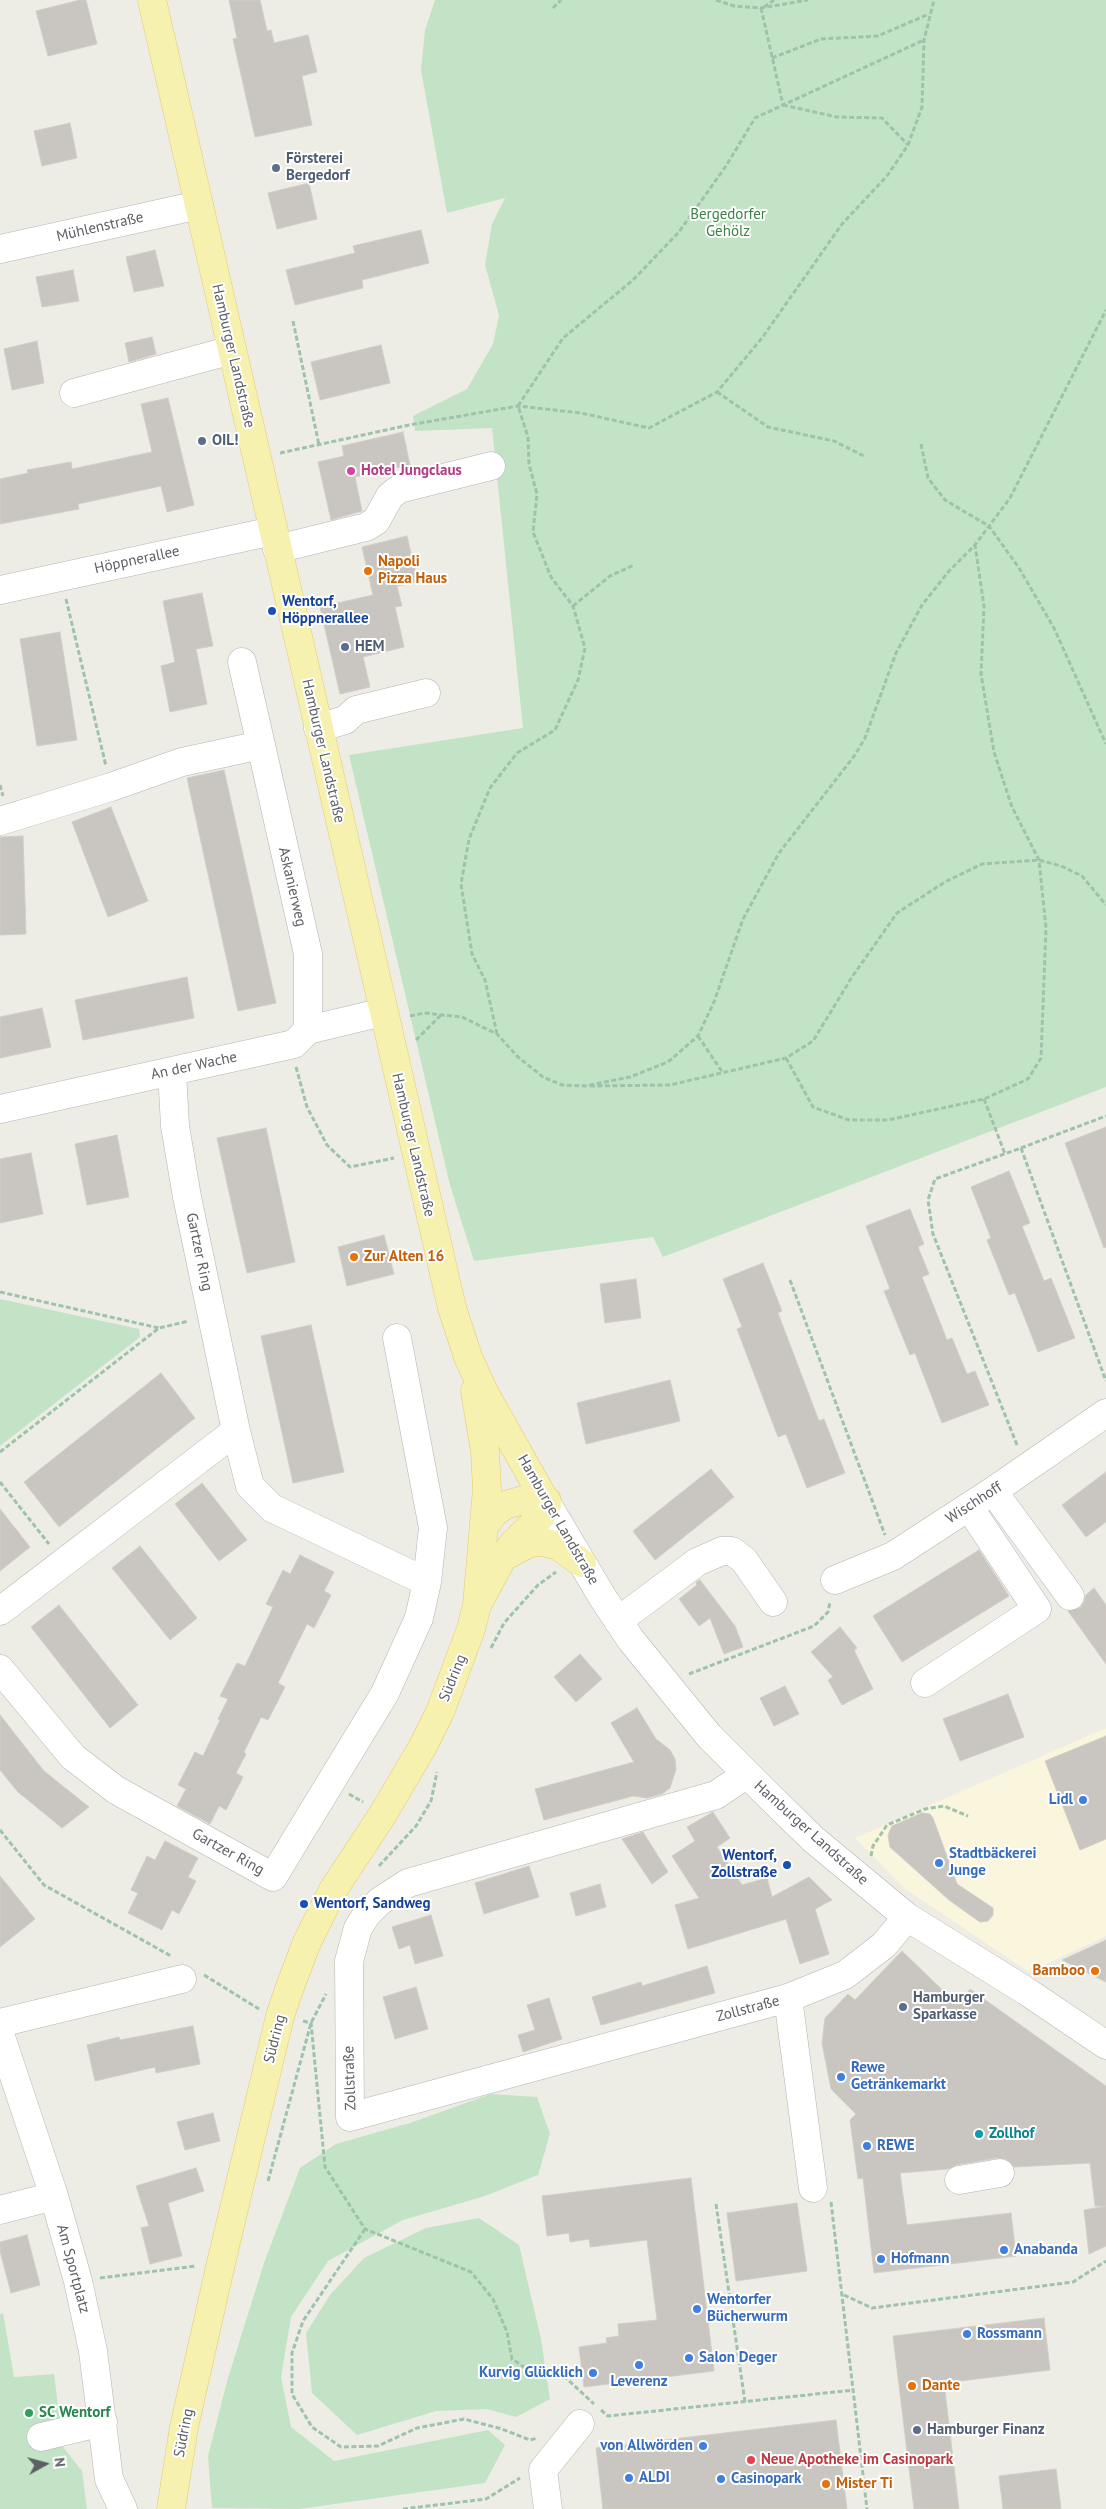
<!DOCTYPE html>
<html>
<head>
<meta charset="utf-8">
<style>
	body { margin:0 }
	#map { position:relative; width:1106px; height:2509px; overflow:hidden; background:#edece5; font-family:"PT Sans",sans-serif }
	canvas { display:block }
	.north { position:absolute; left:20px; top:2439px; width:50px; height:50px; -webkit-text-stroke:4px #fff; paint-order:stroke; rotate:83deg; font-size:14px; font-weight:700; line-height:20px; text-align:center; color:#5c5f64 }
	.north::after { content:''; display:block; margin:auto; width:18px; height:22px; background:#5c5f64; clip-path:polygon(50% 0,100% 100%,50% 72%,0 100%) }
</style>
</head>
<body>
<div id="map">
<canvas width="1106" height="2509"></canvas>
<div class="north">N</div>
</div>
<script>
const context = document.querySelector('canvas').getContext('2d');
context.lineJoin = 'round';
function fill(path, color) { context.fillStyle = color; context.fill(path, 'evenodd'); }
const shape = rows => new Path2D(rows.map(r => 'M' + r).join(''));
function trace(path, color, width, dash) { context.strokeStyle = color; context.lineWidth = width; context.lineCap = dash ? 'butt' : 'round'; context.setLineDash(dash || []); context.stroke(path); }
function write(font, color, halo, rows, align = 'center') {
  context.font = font + ' "PT Sans",sans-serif'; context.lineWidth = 4; context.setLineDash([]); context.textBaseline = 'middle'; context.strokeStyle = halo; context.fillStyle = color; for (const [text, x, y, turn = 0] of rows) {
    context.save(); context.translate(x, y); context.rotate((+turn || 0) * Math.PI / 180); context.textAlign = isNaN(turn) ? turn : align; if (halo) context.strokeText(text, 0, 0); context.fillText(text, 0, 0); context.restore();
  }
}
const commercial = shape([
	[1106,1728,1106,1936,1029,1972,904,1888,855,1838]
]);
const green = shape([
	[435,0,1106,0,1106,1087,663,1257,653,1237,474,1261,450,1185,349,755,523,728,492,428,415,431,413,416,467,389,493,344,499,315,485,265,492,224,505,198,447,213,421,70,425,30],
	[0,1299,139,1329,140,1337,0,1446],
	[491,2094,537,2097,550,2134,538,2175,485,2196,403,2220,328,2261,291,2317,281,2377,291,2427,334,2461,488,2430,505,2445,485,2483,299,2509,212,2508,208,2456,228,2378,264,2263,300,2168,336,2144,410,2123],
	[479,2218,519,2245,541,2339,550,2399,516,2417,487,2409,436,2411,357,2435,312,2393,306,2333,330,2295,364,2258,426,2228],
	[3,2313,14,2377,54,2374,63,2447,82,2471,87,2509,0,2509,0,2314]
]);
const building = shape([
	[80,0,86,0,97,44,48,56,36,11,80,0],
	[229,0,260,0,267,31,271,30,274,43,308,35,317,72,302,76,312,125,255,137,233,39,237,38,229,0],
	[70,123,77,158,42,166,34,131,70,123],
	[309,183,317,219,277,229,268,193,309,183],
	[421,230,429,263,362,280,363,288,295,305,286,270,355,253,353,246,421,230],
	[155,250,164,286,134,292,126,257,155,250],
	[73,270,79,301,42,307,36,277,73,270],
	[152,337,156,354,129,362,125,343,152,337],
	[37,341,44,383,12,390,4,349,37,341],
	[381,345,390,383,320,400,311,362,381,345],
	[168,398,194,505,167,512,161,486,78,504,79,509,0,524,0,479,28,473,27,470,71,462,72,469,152,452,141,404,168,398],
	[403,432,410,465,355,477,362,511,331,520,318,462,344,456,342,446,403,432],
	[407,536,418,582,397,586,402,606,395,607,404,647,363,657,370,687,340,694,320,607,373,595,362,547,407,536],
	[202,593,213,646,196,649,207,704,170,712,161,666,175,662,163,601,202,593],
	[60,632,77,740,37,746,20,639,60,632],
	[224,770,276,1003,238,1011,187,778,224,770],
	[111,807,148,901,108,917,72,822,111,807],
	[23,836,26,934,0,935,0,837,23,836],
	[187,977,194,1018,83,1040,75,1000,187,977],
	[42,1008,51,1047,0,1058,0,1017,42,1008],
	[1106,1127,1106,1247,1104,1248,1065,1143,1106,1127],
	[266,1128,295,1262,247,1273,217,1138,266,1128],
	[117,1135,129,1197,87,1205,75,1144,117,1135],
	[31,1153,43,1214,0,1223,0,1159,31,1153],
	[1009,1171,1030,1223,1022,1226,1044,1281,1051,1278,1075,1338,1038,1352,1015,1293,1009,1295,987,1240,991,1238,971,1187,1009,1171],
	[910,1209,924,1244,918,1247,929,1274,922,1277,947,1340,952,1338,967,1374,975,1371,989,1405,942,1423,915,1353,910,1355,884,1291,890,1289,866,1226,910,1209],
	[384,1235,394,1274,347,1286,338,1247,384,1235],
	[763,1263,782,1311,778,1313,819,1421,824,1419,845,1473,807,1488,786,1434,778,1437,737,1329,742,1327,723,1279,763,1263],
	[636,1279,641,1318,605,1323,600,1284,636,1279],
	[311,1325,344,1472,293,1483,261,1336,311,1325],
	[161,1373,195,1418,59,1527,24,1482,161,1373],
	[670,1380,680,1421,586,1444,577,1403,670,1380],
	[711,1469,734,1497,655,1560,633,1531,711,1469],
	[1106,1472,1106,1522,1086,1537,1062,1505,1106,1472],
	[202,1483,247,1540,219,1561,175,1504,202,1483],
	[0,1509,30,1547,0,1571,0,1509],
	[140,1546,197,1618,170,1640,112,1568,140,1546],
	[979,1550,1009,1596,902,1662,873,1616,979,1550],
	[300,1555,334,1572,324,1591,331,1595,314,1628,307,1624,278,1683,285,1687,268,1720,261,1717,244,1752,246,1754,236,1773,243,1777,226,1810,219,1806,210,1824,177,1806,186,1789,178,1785,195,1752,203,1756,220,1720,218,1719,228,1699,220,1696,237,1663,245,1666,273,1607,266,1604,283,1570,290,1574,300,1555],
	[700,1580,735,1626,743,1647,724,1654,710,1618,699,1626,679,1599,697,1585,696,1582,700,1580],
	[1094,1588,1106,1605,1106,1664,1068,1611,1080,1608,1084,1602,1086,1595,1094,1588],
	[59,1605,138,1705,110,1728,31,1627,59,1605],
	[840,1627,857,1648,854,1650,873,1689,842,1705,828,1680,833,1677,811,1652,840,1627],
	[580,1654,602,1679,576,1702,554,1677,580,1654],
	[785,1686,799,1714,774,1726,760,1698,785,1686],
	[1008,1694,1024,1737,960,1761,943,1719,1008,1694],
	[637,1708,656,1739,670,1750,675,1759,676,1769,670,1788,662,1794,647,1798,633,1796,544,1820,535,1789,634,1762,611,1723,637,1708],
	[0,1715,44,1771,89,1807,62,1828,18,1792,0,1770,0,1715],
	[1106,1736,1106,1839,1080,1850,1045,1761,1106,1736],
	[713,1812,730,1838,717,1847,742,1885,767,1878,772,1897,809,1877,832,1900,815,1909,829,1954,800,1964,786,1919,688,1949,675,1905,699,1898,672,1856,695,1841,687,1827,713,1812],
	[922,1813,930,1814,933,1818,957,1884,993,1908,993,1915,988,1921,980,1922,949,1900,890,1847,888,1835,892,1826,922,1813],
	[643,1832,668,1872,652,1884,622,1839,643,1832],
	[165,1841,198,1858,188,1877,196,1881,179,1914,172,1910,162,1930,128,1913,138,1893,131,1890,147,1856,155,1860,165,1841],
	[529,1866,539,1897,484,1914,475,1883,529,1866],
	[0,1876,35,1919,0,1947,0,1876],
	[600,1884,606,1907,576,1916,570,1893,600,1884],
	[431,1915,443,1956,415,1964,410,1945,399,1949,392,1927,431,1915],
	[1106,1940,1106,1982,1062,1960,1106,1940],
	[902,1951,958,2005,970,1989,1106,2086,1106,2206,1095,2206,1090,2163,1014,2167,1006,2159,997,2158,956,2165,948,2169,900,2173,907,2225,1011,2213,1016,2256,874,2273,863,2178,858,2179,850,2120,856,2114,831,2089,822,2043,825,2018,848,1994,855,2000,902,1951],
	[707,1966,715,1993,601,2025,592,1997,641,1982,642,1986,707,1966],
	[416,1987,428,2029,395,2039,383,1997,416,1987],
	[549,1998,562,2039,523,2052,518,2035,535,2030,527,2005,549,1998],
	[193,2026,200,2064,156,2073,155,2067,95,2081,87,2045,119,2037,120,2040,193,2026],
	[213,2113,220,2141,185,2150,177,2122,213,2113],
	[196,2168,204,2191,168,2203,182,2256,150,2264,141,2228,149,2226,136,2186,196,2168],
	[691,2178,714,2371,584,2387,579,2347,607,2343,606,2338,619,2336,618,2324,657,2320,647,2240,590,2247,589,2239,570,2242,569,2233,547,2236,542,2196,691,2178],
	[797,2203,807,2271,736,2281,727,2213,797,2203],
	[1106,2206,1106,2246,1089,2254,1084,2210,1106,2206],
	[27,2235,40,2285,11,2293,0,2251,0,2242,27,2235],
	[1044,2318,1050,2370,944,2383,959,2509,914,2509,893,2336,1044,2318],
	[836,2420,847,2509,603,2509,596,2448,836,2420],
	[1056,2469,1061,2509,1003,2509,999,2476,1056,2469]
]);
const path = shape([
	[716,0,734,6,761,8,808,0],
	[764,7,774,0],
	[553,8,561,0],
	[761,8,783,105],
	[772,58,821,39,878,36,929,14],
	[783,105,837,117,882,118,908,145],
	[293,321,319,445],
	[717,392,768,427,834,441,866,457],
	[921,444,928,478,945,500,989,526,1019,568,1054,628,1106,744],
	[280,453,409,425,518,406,581,413,649,428,717,392,762,338,842,224,887,176,908,145,922,107,924,40,934,0],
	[66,599,106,766],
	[573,606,610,576,634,565],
	[0,785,3,796],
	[410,1016,424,1013,462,1017,497,1034,518,1057,543,1077,562,1085,585,1086,630,1077,668,1062,698,1036,714,1002,743,919,779,853,855,755,865,738,896,653,922,605,949,571,975,545,1010,498,1106,310],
	[497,1034,485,980,472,954,461,884,469,839,490,788,517,753,555,730,578,680,585,648,573,606,551,577,533,532,537,494,529,464,528,437,518,406,563,338,633,280,679,232,726,166,755,118,924,40],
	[698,1036,723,1073],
	[416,1040,442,1014],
	[786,1058,813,1107,849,1120,888,1120,984,1099,1028,1079,1041,1058,1046,928,1039,860,1012,807,994,752,981,674,984,606,975,545],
	[296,1067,307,1107,327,1145,350,1167,394,1158],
	[590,1086,670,1085,786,1058,813,1041,852,977,897,913,945,882,982,864,1039,860,1061,866,1082,876,1106,905],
	[984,1099,1005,1154],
	[1021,1148,1106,1116],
	[790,1280,885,1535],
	[0,1292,159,1328],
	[1017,1445,933,1234,928,1200,935,1179,1021,1148,1106,1381],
	[0,1452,159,1328,189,1321],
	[0,1482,49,1544],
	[491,1648,504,1623,538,1585,556,1572],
	[689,1674,814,1626,828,1612,830,1602],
	[349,1794,363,1802],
	[0,1830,44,1885,171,1956],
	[871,1856,873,1846,887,1825,925,1809,944,1806,968,1816],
	[379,1866,416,1826,431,1801,437,1772],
	[204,1975,259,2009],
	[303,2021,311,2023,325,2167,365,2229,471,2272,493,2299,507,2332,512,2359,533,2373,565,2377,594,2404],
	[268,2181,311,2023,326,1994],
	[831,2202,867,2509],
	[716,2204,745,2402],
	[365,2229,303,2321,292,2353,292,2394,312,2427,341,2447,378,2446,417,2428,464,2419,502,2429,530,2440,538,2438],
	[100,2278,196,2266],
	[844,2295,872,2308,1073,2282,1106,2261],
	[601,2410,608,2416,854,2390],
	[403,2509,486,2499,520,2478]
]);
const minor = shape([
	[0,249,199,205],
	[74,393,232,350],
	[277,549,366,527,376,521,390,496,399,489,491,466],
	[0,590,273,531],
	[242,662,261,745],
	[318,728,345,720,356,710,426,693],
	[0,821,111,787,182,762,261,745,308,954,308,1030],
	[172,1071,175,1126,187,1197,236,1431,250,1486,272,1508,427,1582],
	[0,1109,294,1044,308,1030,383,1012],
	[993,1491,1070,1596],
	[547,1504,603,1598,631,1640,709,1736,771,1798,813,1839,907,1917,1026,1991,1106,2045],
	[835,1580,893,1556,993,1491,1106,1413],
	[0,1611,236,1431],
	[618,1621,697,1562,722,1551,732,1551,744,1560,773,1602],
	[0,1669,73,1757,116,1790,273,1877,385,1693,419,1618,427,1582,433,1528,397,1338],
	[925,1683,1037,1609,969,1507],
	[747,1774,716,1795,408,1883,380,1901,367,1914,358,1928,349,1961,350,2117,788,1998,845,1975,884,1945,907,1917],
	[788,1998,813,2188],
	[0,2023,182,1979],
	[0,2034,54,2196,78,2281,93,2351,109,2479,123,2509],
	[959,2180,1000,2173],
	[0,2210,54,2196],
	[41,2437,103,2422],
	[548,2509,543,2470,580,2424]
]);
const major = shape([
	[152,0,452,1308,468,1357,484,1392,547,1504,541,1516,513,1544,503,1557,477,1605],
	[485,1525,494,1513,505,1505,527,1499,547,1501],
	[509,1554,529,1543,543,1542,558,1546,582,1563],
	[171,2509,184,2427,221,2263,280,2016,291,1984,307,1942,333,1890,383,1814,423,1746,440,1712,471,1629,477,1605,487,1489,485,1451,475,1391]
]);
const markers = [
	[276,168,5,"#5c6f8a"],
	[202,441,5,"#5c6f8a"],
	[351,471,5,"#d1479c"],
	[368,571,5,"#e8710a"],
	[272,611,5,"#1a4fb4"],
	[345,647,5,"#5c6f8a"],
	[354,1257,5,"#e8710a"],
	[1083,1800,5,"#3f7fe0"],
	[939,1863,5,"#3f7fe0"],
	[787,1865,5,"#1a4fb4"],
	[304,1904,5,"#1a4fb4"],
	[1095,1971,5,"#e8710a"],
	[903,2007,5,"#5c6f8a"],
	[841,2077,5,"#3f7fe0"],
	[979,2134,5,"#0f9aa8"],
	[867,2146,5,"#3f7fe0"],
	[1004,2250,5,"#3f7fe0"],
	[881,2259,5,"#3f7fe0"],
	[697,2309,5,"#3f7fe0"],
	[967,2334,5,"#3f7fe0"],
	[689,2358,5,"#3f7fe0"],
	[639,2365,5,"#3f7fe0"],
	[593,2373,5,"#3f7fe0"],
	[912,2386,5,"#e8710a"],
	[29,2413,5,"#2e9e5b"],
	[917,2430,5,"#5c6f8a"],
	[703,2446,5,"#3f7fe0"],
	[751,2460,5,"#e0444e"],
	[629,2478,5,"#3f7fe0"],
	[721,2479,5,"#3f7fe0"],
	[826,2484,5,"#e8710a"]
];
const serviceNames = [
	["Försterei",286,159],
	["Bergedorf",286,176],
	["OIL!",212,441],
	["HEM",355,647],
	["Hamburger",913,1998],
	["Sparkasse",913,2015],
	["Hamburger Finanz",927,2430]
];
const parkNames = [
	["Bergedorfer",728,215],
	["Gehölz",728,232]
];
const streetNames = [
	["Mühlenstraße",100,227,-13],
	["Hamburger Landstraße",233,356,77],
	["Höppnerallee",137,560,-12],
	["Hamburger Landstraße",323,751,77],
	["Askanierweg",292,887,77],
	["An der Wache",194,1066,-12],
	["Hamburger Landstraße",413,1145,77],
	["Gartzer Ring",199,1252,78],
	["Wischhoff",974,1503,-33],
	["Hamburger Landstraße",558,1520,60],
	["Südring",453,1678,-68],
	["Hamburger Landstraße",811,1833,42],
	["Gartzer Ring",228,1852,29],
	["Zollstraße",748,2009,-15],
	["Südring",275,2039,-76],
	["Zollstraße",350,2078,-92],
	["Am Sportplatz",73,2269,75],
	["Südring",184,2433,-79]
];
const hotelNames = [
	["Hotel Jungclaus",361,471]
];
const foodNames = [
	["Napoli",378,562],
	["Pizza Haus",378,579],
	["Zur Alten 16",364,1257],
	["Bamboo",1085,1971,"right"],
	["Dante",922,2386],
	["Mister Ti",836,2484]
];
const transitNames = [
	["Wentorf,",282,602],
	["Höppnerallee",282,619],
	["Wentorf,",777,1856,"right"],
	["Zollstraße",777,1873,"right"],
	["Wentorf, Sandweg",314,1904]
];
const shopNames = [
	["Lidl",1073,1800,"right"],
	["Stadtbäckerei",949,1854],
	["Junge",949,1871],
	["Rewe",851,2068],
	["Getränkemarkt",851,2085],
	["REWE",877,2146],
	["Anabanda",1014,2250],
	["Hofmann",891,2259],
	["Wentorfer",707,2300],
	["Bücherwurm",707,2317],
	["Rossmann",977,2334],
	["Salon Deger",699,2358],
	["Kurvig Glücklich",583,2373,"right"],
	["Leverenz",639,2382,"center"],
	["von Allwörden",693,2446,"right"],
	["ALDI",639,2478],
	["Casinopark",731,2479]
];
const cultureNames = [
	["Zollhof",989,2134]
];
const leisureNames = [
	["SC Wentorf",39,2413]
];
const healthNames = [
	["Neue Apotheke im Casinopark",761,2460]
];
fill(commercial, '#faf6dd');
fill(green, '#c3e3c6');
fill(building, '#c9c6c2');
trace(building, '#d2cec3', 1);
trace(minor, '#b2b4b8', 29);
trace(major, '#e4ca67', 29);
trace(path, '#9dc3ab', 3, [5, 2.5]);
trace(minor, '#fff', 28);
trace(major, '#f7f1b0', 28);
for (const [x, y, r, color] of markers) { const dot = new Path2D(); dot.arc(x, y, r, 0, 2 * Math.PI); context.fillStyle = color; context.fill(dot); trace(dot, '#fff', 2); }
write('bold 15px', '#4e5e75', '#fff', serviceNames, 'left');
write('15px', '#3e8146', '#fff', parkNames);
write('15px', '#5c5f64', '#fff', streetNames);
write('bold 15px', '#b23c85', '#fff', hotelNames, 'left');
write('bold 15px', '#c56008', '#fff', foodNames, 'left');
write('bold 15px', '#164399', '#fff', transitNames, 'left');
write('bold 15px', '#366cbe', '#fff', shopNames, 'left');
write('bold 15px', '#0d838f', '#fff', cultureNames, 'left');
write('bold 15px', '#27864d', '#fff', leisureNames, 'left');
write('bold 15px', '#be3a42', '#fff', healthNames, 'left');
</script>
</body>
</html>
